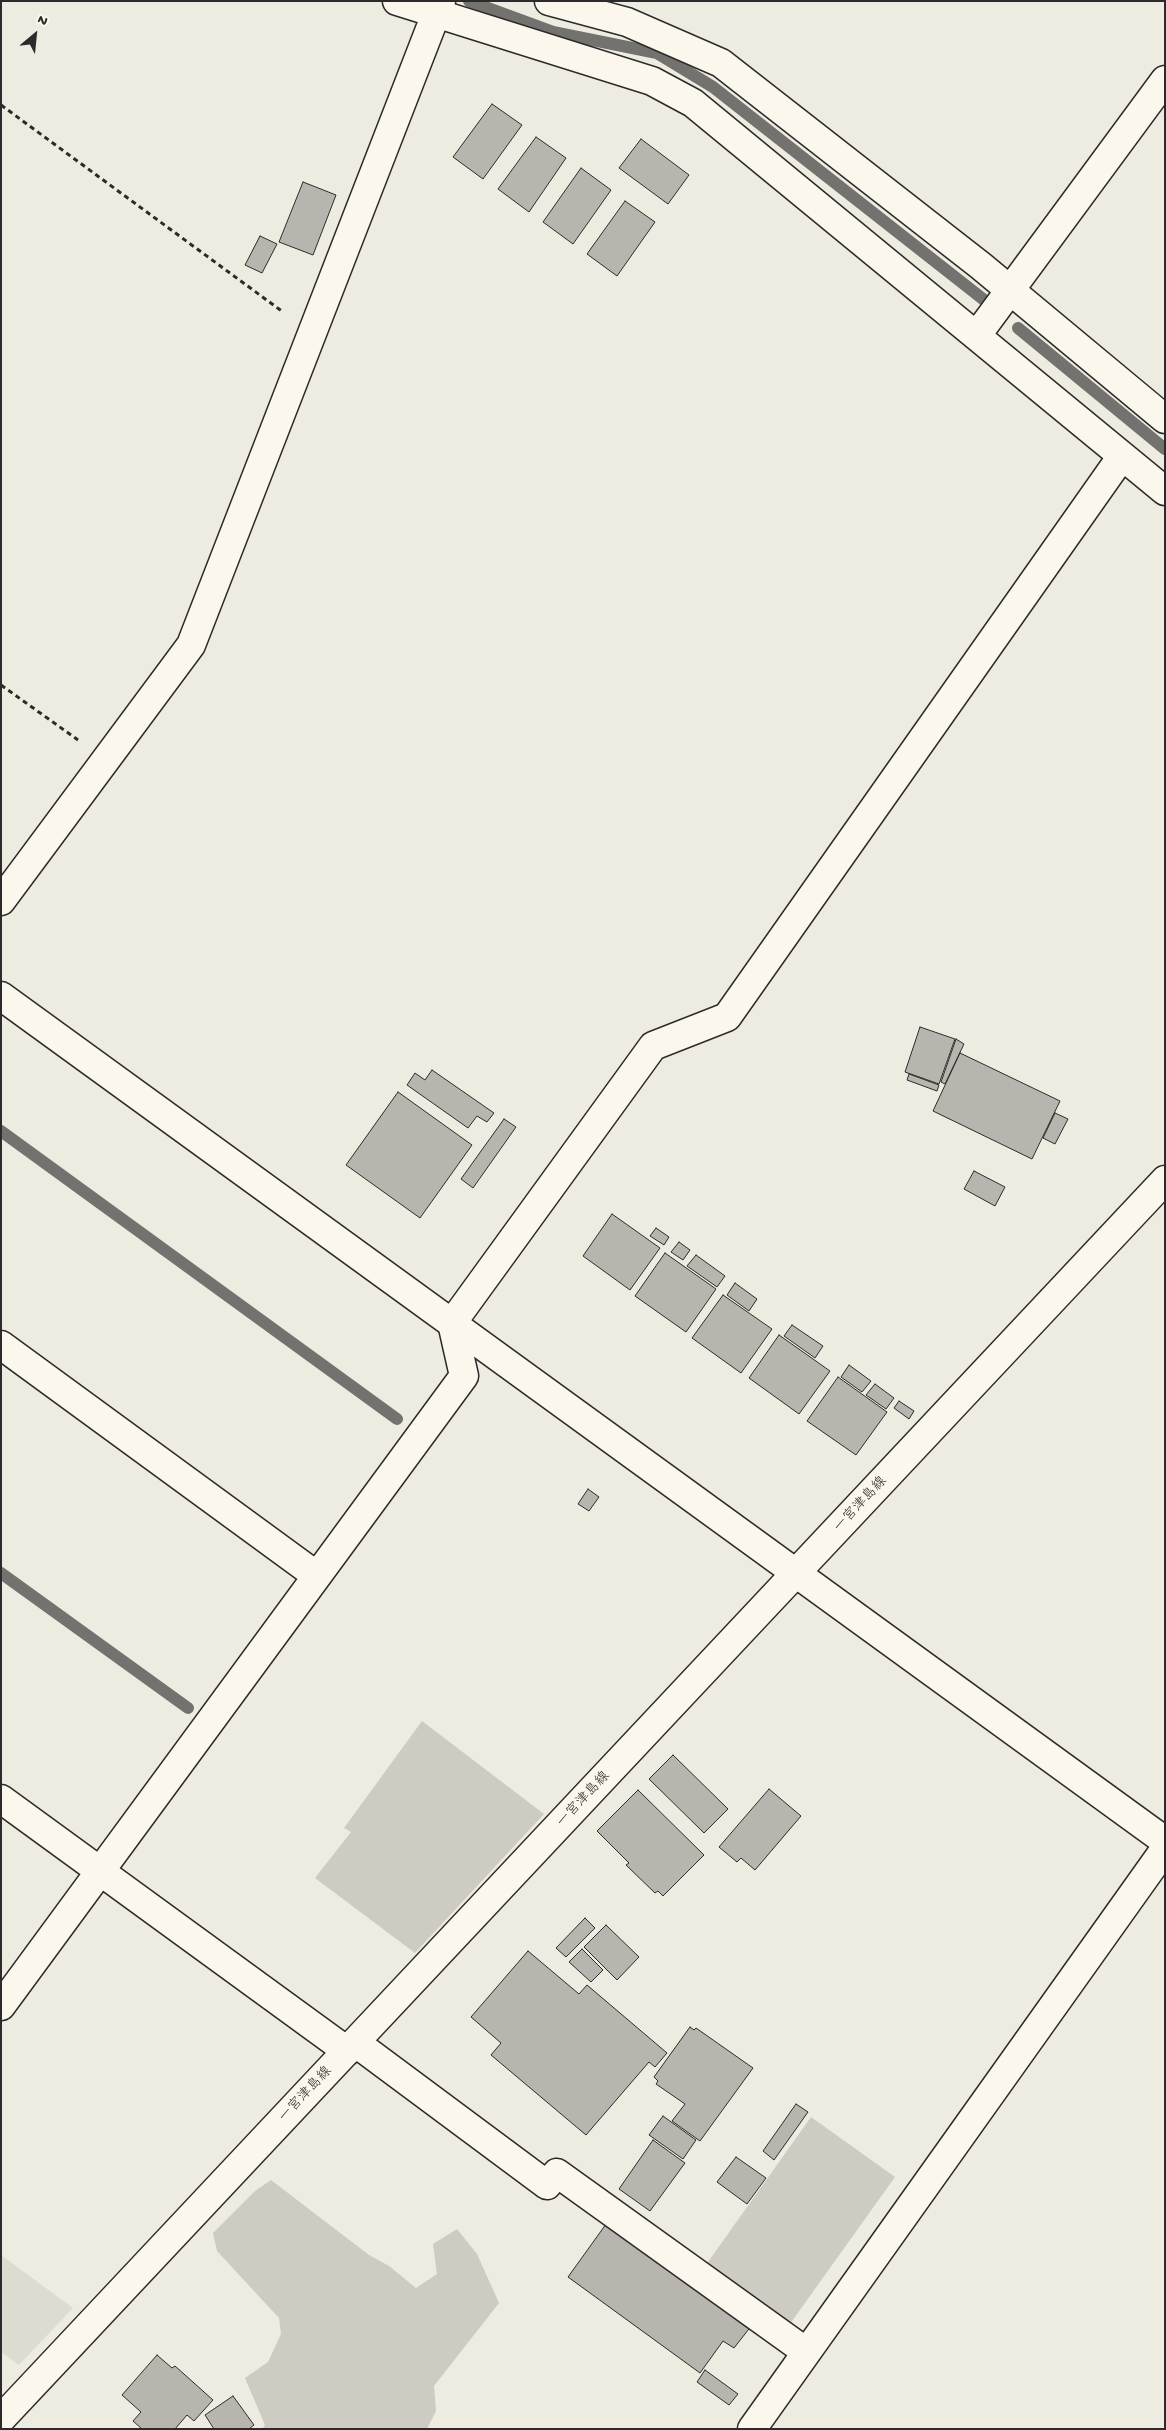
<!DOCTYPE html>
<html>
<head>
<meta charset="utf-8">
<style>
	body { margin:0 }
	#map { position:relative; width:1166px; height:2430px; overflow:hidden; background:#eeebe0; font-family:"Gochi Hand",sans-serif }
	canvas { display:block }
	.frame { position:absolute; inset:0; border:2px solid #2b2b2b; pointer-events:none }
	.north { position:absolute; left:10px; top:10px; width:50px; height:50px; -webkit-text-stroke:4px #fbf7ec; paint-order:stroke; rotate:28deg; font-size:14px; font-weight:700; line-height:20px; text-align:center; color:#2b2b2b }
	.north::after { content:''; display:block; margin:auto; width:18px; height:22px; background:#2b2b2b; clip-path:polygon(50% 0,100% 100%,50% 72%,0 100%) }
</style>
</head>
<body>
<div id="map">
<canvas width="1166" height="2430"></canvas>
<div class="frame"></div>
<div class="north">N</div>
</div>
<script>
const context = document.querySelector('canvas').getContext('2d');
context.lineJoin = 'round';
function fill(path, color) { context.fillStyle = color; context.fill(path, 'evenodd'); }
const shape = rows => new Path2D(rows.map(r => 'M' + r).join(''));
function trace(path, color, width, dash) { context.strokeStyle = color; context.lineWidth = width; context.lineCap = dash ? 'butt' : 'round'; context.setLineDash(dash || []); context.stroke(path); }
function write(font, color, halo, rows, align = 'center') {
  context.font = font + ' "Gochi Hand","Klee One",sans-serif'; context.lineWidth = 4; context.setLineDash([]); context.textBaseline = 'middle'; context.strokeStyle = halo; context.fillStyle = color; for (const [text, x, y, turn = 0] of rows) {
    context.save(); context.translate(x, y); context.rotate((+turn || 0) * Math.PI / 180); context.textAlign = isNaN(turn) ? turn : align; if (halo) context.strokeText(text, 0, 0); context.fillText(text, 0, 0); context.restore();
  }
}
const built = shape([
	[1,2255,73,2308,19,2365,1,2352]
]);
const green = shape([
	[422,1721,544,1814,415,1953,315,1878,351,1832,344,1828],
	[811,2117,895,2177,787,2328,703,2269],
	[271,2180,369,2255,389,2266,416,2288,437,2274,433,2244,457,2229,477,2254,499,2303,434,2386,436,2411,427,2429,262,2429,265,2425,245,2378,268,2362,281,2334,279,2318,217,2251,213,2233,255,2191]
]);
const stream = shape([
	[469,1,553,32,657,53,713,87,988,303],
	[1018,328,1165,449],
	[1,1131,397,1419],
	[1,1573,188,1708]
]);
const building = shape([
	[492,104,522,125,483,179,453,157,492,104],
	[536,137,566,158,529,212,498,189,536,137],
	[641,139,689,175,668,204,619,168,641,139],
	[581,168,611,190,573,244,543,222,581,168],
	[303,182,336,195,313,255,279,242,303,182],
	[625,201,655,222,617,276,587,254,625,201],
	[260,236,277,244,262,273,245,265,260,236],
	[920,1027,955,1039,939,1084,905,1072,920,1027],
	[956,1039,964,1044,945,1084,941,1082,956,1039],
	[960,1053,1060,1101,1032,1159,933,1111,960,1053],
	[432,1070,494,1113,487,1122,477,1116,468,1128,407,1085,415,1073,425,1080,432,1070],
	[909,1074,939,1085,937,1091,907,1080,909,1074],
	[398,1092,472,1145,420,1218,346,1165,398,1092],
	[1055,1113,1068,1119,1055,1144,1043,1138,1055,1113],
	[504,1119,516,1127,473,1188,461,1179,504,1119],
	[974,1171,1005,1187,995,1206,964,1189,974,1171],
	[612,1214,660,1248,630,1290,583,1256,612,1214],
	[656,1228,669,1237,664,1245,650,1236,656,1228],
	[679,1242,690,1250,683,1260,671,1252,679,1242],
	[665,1253,716,1289,686,1332,635,1296,665,1253],
	[696,1255,725,1276,717,1287,687,1266,696,1255],
	[735,1283,757,1299,749,1311,727,1295,735,1283],
	[723,1295,772,1329,741,1373,692,1338,723,1295],
	[792,1325,823,1346,815,1358,784,1336,792,1325],
	[779,1335,830,1371,799,1414,749,1378,779,1335],
	[849,1365,871,1381,862,1392,841,1377,849,1365],
	[838,1377,887,1412,856,1455,807,1421,838,1377],
	[875,1384,894,1398,886,1409,866,1395,875,1384],
	[899,1401,914,1411,909,1419,894,1408,899,1401],
	[588,1489,599,1497,589,1511,578,1504,588,1489],
	[673,1755,728,1809,704,1833,649,1779,673,1755],
	[769,1789,801,1816,755,1870,741,1858,737,1862,719,1847,769,1789],
	[638,1790,704,1855,663,1896,658,1891,655,1893,626,1865,629,1863,597,1831,638,1790],
	[585,1918,595,1928,566,1957,556,1948,585,1918],
	[606,1925,639,1957,617,1980,584,1947,606,1925],
	[582,1949,603,1970,591,1982,569,1962,582,1949],
	[528,1951,579,1994,587,1985,667,2053,655,2067,649,2062,586,2135,491,2055,501,2043,471,2017,528,1951],
	[690,2027,694,2030,696,2028,753,2068,700,2141,672,2121,685,2104,656,2084,658,2081,654,2077,690,2027],
	[796,2104,808,2112,774,2160,763,2151,796,2104],
	[663,2116,696,2140,683,2159,649,2135,663,2116],
	[653,2140,685,2163,650,2211,619,2189,653,2140],
	[736,2157,766,2178,747,2204,717,2182,736,2157],
	[609,2220,752,2325,734,2348,723,2341,700,2373,568,2277,609,2220],
	[157,2355,172,2368,175,2366,213,2400,194,2421,187,2415,175,2429,142,2429,133,2421,141,2412,122,2395,157,2355],
	[705,2370,738,2394,729,2405,697,2382,705,2370],
	[233,2396,254,2425,249,2429,214,2429,205,2415,233,2396]
]);
const path = shape([
	[1,105,283,312],
	[1,685,78,740]
]);
const minor = shape([
	[397,1,652,81,693,103,1165,491],
	[549,1,627,22,721,63,981,266,1165,419],
	[977,335,1165,80],
	[1,901,191,645,441,1],
	[1,996,1165,1841],
	[1,1345,317,1576],
	[1,1799,347,2051],
	[1,2006,464,1376,452,1323,653,1046,727,1017,1122,456],
	[356,2043,547,2185,557,2173,805,2351],
	[752,2429,1165,1849]
]);
const major = shape([
	[1,2419,1165,1180]
]);
const streetNames = [
	["一宮津島線",861,1505,-47],
	["一宮津島線",584,1800,-47],
	["一宮津島線",306,2095,-47]
];
fill(built, '#dedbd1');
fill(green, '#cecbc2');
trace(stream, '#74726e', 12);
fill(building, '#b8b5ae');
trace(building, '#2b2b2b', 1);
trace(minor, '#2b2b2b', 31);
trace(major, '#2b2b2b', 31);
trace(path, '#2b2b2b', 3, [5, 4]);
trace(minor, '#fbf7ec', 28);
trace(major, '#fbf7ec', 28);
write('14px', '#2b2b2b', '#fbf7ec', streetNames);
</script>
</body>
</html>
